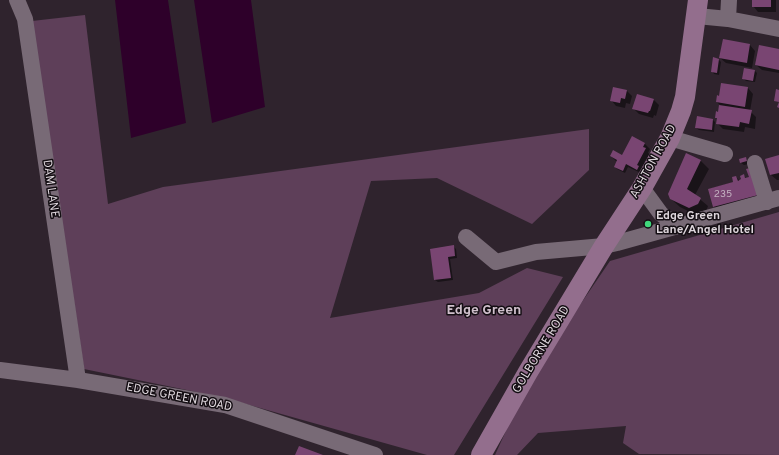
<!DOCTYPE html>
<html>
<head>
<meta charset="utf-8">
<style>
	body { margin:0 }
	canvas { display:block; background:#2f232d }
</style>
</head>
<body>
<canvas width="779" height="455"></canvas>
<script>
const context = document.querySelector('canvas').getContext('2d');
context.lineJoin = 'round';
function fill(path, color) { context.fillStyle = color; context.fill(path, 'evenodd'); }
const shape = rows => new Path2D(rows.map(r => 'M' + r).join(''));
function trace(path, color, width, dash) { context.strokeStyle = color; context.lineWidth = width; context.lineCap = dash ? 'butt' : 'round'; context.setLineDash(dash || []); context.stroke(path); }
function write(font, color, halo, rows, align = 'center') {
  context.font = font + ' Overpass,sans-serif'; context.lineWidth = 3; context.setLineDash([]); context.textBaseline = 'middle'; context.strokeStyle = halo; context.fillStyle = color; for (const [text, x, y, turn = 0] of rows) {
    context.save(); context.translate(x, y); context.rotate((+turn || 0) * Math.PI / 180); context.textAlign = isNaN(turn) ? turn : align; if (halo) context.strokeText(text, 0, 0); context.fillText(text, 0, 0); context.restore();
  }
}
const green = shape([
	[85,15,108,204,163,187,589,129,589,170,532,224,437,178,371,181,330,318,479,293,527,268,563,277,454,455,427,455,221,397,84,369,32,21],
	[779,212,779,455,639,454,623,443,626,426,538,433,517,455,495,455,530,378,610,261]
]);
const water = shape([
	[115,0,168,0,186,123,131,138],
	[194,0,251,0,265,107,212,123]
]);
const shadow = shape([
	[753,0,776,0,776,12,758,12,753,6],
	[724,40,750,45,755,51,752,68,726,63,720,58],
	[779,51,779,73,762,70,756,65],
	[714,59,719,60,721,62,719,75,714,74,712,71],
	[755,71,757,73,755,82,746,81,743,78],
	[748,88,753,94,750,111,756,117,755,129,745,127,744,132,723,129,717,123,718,119,716,117,719,113,720,105,717,102],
	[627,91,632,96,630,104,626,103,625,108,616,106,611,100],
	[653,99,659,105,656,116,654,115,653,118,639,114,634,109],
	[698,117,713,120,715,122,714,132,699,130,696,128],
	[632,137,645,144,650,149,648,153,650,154,643,174,628,167,625,173,617,169,615,167,617,162,611,156,623,156],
	[779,156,779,180,777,180,771,175,767,160],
	[746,158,749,164,744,165,741,163],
	[700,160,709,169,695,195,708,206,706,212,698,216,680,207,671,199],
	[744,176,767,199,719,212,714,207,709,189,734,182,736,177,740,181,742,180],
	[453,246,456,249,457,258,450,259,453,280,438,282,435,280,431,250]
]);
const building = shape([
	[752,0,771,0,771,7,752,7],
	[723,39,750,44,747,63,719,58],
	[759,45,779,49,779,70,755,65],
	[713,57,719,59,717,73,711,72],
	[744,68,755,70,753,81,742,79],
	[721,83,748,87,745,107,716,102,717,95,719,96],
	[613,87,627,90,625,99,621,98,620,103,610,101],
	[776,89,779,90,779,108,777,107,779,102,774,101],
	[637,94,654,99,650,111,649,111,648,113,632,109],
	[719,105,752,110,749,124,740,122,739,127,716,124,717,118,715,118,716,111,718,112],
	[697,116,713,119,712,130,695,128],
	[632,136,645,143,643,147,646,148,637,165,639,166,637,170,626,164,623,171,614,167,617,160,610,156,613,150,622,155],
	[686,153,701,160,687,189,701,198,698,204,689,208,670,199,668,194],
	[779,155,779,173,770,175,765,159],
	[746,157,747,161,740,163,739,159],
	[750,168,762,194,713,207,708,189,733,182,732,177,736,176,738,181,741,179,740,176,744,174,745,178,749,177,746,169],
	[454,245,455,256,448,257,451,278,434,280,430,249],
	[299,446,323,455,295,455]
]);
const minor = shape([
	[17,0,25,19,78,380],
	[697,16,728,19,779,29],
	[728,19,729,0],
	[670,138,725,154],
	[755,163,767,202],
	[642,188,661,214,678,226],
	[466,237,496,262,536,252,604,246,617,243,779,198],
	[0,370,78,380,225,405,375,455]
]);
const major = shape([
	[481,455,528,372,604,246,642,188,670,138,681,111,685,97,698,0]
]);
const markers = [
	[648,224,4,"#40d77c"]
];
const numberNames = [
	["235",723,195]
];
const streetNames = [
	["ASHTON ROAD",654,162,-61],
	["DAM LANE",50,189,82],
	["GOLBORNE ROAD",542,350,-59],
	["EDGE GREEN ROAD",179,398,11]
];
const poiNames = [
	["Edge Green",656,217],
	["Lane/Angel Hotel",656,231]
];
const quarterNames = [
	["Edge Green",484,311]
];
fill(green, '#5e3f59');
fill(water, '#2e002a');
fill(shadow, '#0007');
fill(building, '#794572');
trace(minor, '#786a76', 16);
trace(major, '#936e8d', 20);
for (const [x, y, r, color] of markers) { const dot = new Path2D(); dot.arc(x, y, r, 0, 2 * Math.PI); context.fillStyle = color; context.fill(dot); trace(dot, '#140e13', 1.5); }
write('10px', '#c4b1c1', null, numberNames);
write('12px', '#ddd5db', '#140e13', streetNames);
write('bold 12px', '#ddd5db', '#140e13', poiNames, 'left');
write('bold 14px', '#cfbfcb', '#140e13', quarterNames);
</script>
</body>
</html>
